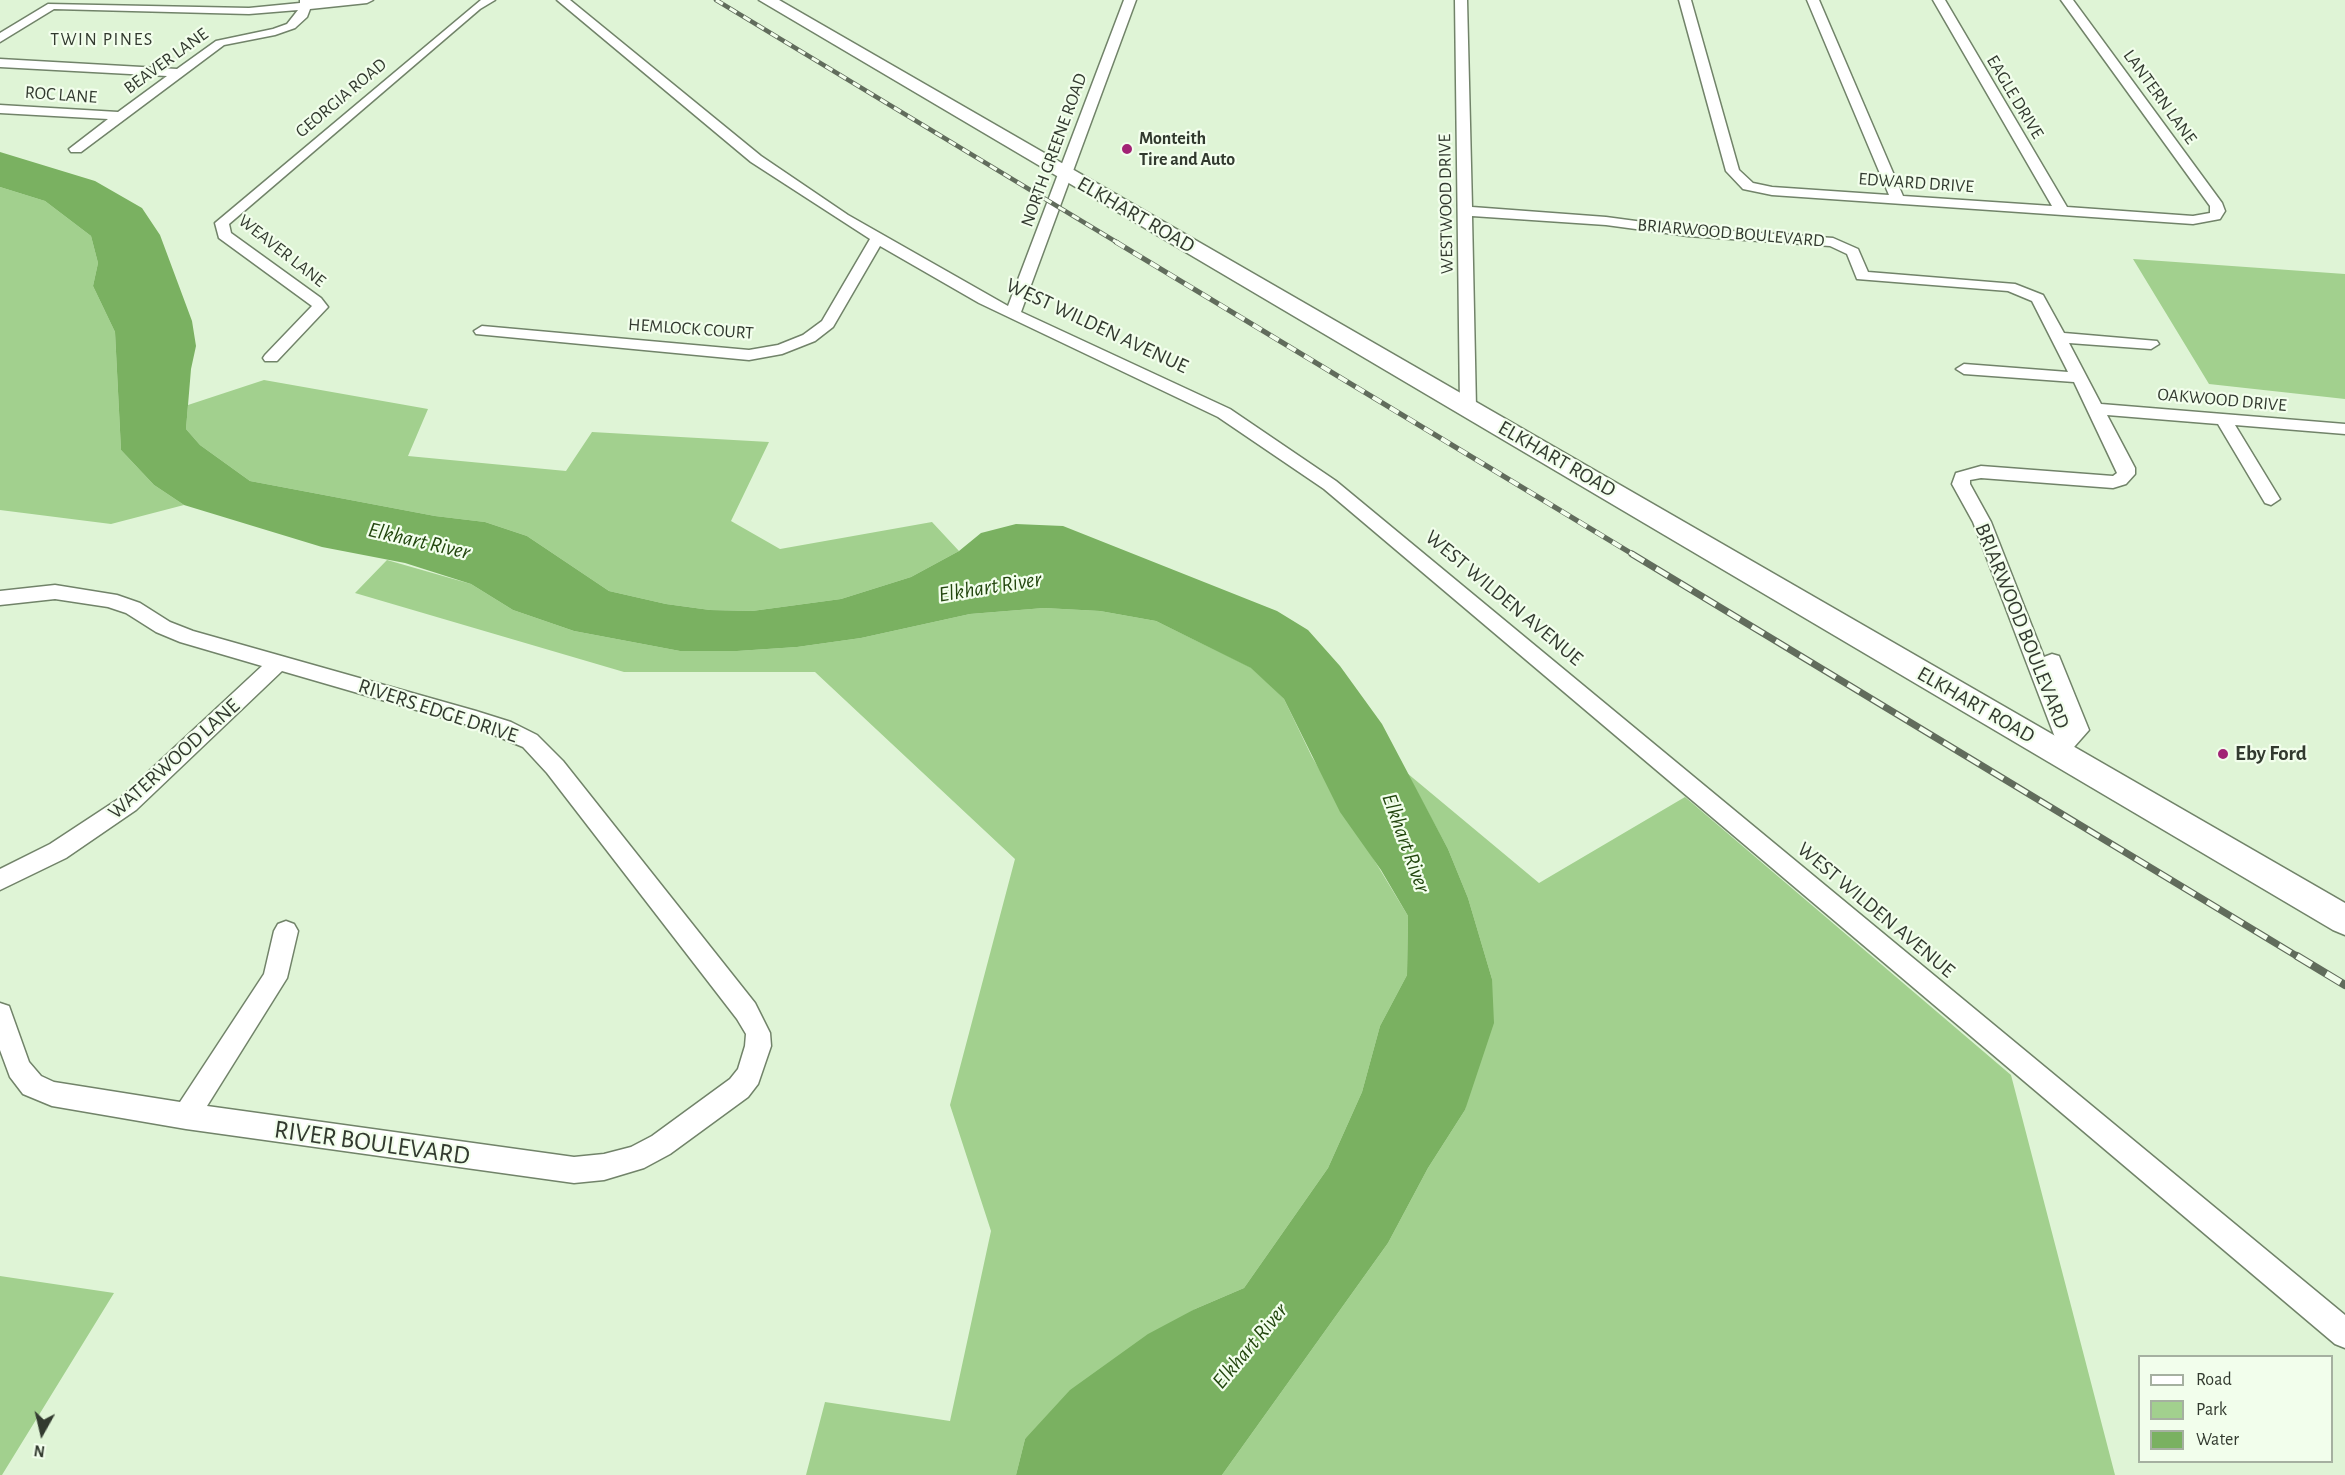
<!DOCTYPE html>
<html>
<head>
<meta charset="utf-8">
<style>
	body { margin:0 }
	#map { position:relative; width:2345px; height:1475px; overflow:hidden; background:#dff4d6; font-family:"Alegreya Sans",sans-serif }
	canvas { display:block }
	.legend { position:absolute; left:2138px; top:1355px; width:195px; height:108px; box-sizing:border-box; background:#f2feec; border:2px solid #a5b0a0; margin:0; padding:8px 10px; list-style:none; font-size:18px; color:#323a2f }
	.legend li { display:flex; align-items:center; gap:12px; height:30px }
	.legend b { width:30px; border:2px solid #a5b0a0 }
	.north { position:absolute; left:12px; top:1403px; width:60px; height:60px; -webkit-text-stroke:4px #f2feec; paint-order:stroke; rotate:188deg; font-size:16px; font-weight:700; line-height:24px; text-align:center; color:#323a2f }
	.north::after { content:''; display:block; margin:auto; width:21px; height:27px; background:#323a2f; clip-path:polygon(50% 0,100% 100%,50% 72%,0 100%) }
</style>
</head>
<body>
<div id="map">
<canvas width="2345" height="1475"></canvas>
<ul class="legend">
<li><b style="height:8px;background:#fff"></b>Road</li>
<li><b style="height:16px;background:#a2d08e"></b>Park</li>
<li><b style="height:16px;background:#7ab161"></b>Water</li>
</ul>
<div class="north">N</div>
</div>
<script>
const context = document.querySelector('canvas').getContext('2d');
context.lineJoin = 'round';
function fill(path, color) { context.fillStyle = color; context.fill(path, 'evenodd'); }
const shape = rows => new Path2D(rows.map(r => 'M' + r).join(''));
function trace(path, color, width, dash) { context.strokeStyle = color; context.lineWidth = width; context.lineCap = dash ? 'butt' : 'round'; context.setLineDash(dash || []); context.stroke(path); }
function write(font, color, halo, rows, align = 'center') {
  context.font = font + ' "Alegreya Sans",sans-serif'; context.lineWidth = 4.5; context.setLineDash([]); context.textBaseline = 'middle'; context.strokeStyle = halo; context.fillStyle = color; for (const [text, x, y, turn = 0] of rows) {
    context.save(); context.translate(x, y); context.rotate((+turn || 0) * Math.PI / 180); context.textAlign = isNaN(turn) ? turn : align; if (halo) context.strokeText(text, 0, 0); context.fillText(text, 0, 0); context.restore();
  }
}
const green = shape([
	[0,187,45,201,91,236,98,263,93,286,115,332,121,450,154,485,184,505,111,524,0,510],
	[2133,259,2345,274,2345,399,2209,384],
	[264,380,428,409,408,456,566,471,592,432,769,442,731,521,780,549,932,522,959,551,911,577,841,599,752,611,710,610,666,604,609,591,527,536,485,522,435,516,250,481,200,445,186,429,188,405],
	[387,560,471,584,513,610,574,631,680,651,737,651,797,647,861,638,970,614,1044,608,1100,611,1156,621,1252,668,1284,699,1312,757,1408,916,1407,975,1380,1026,1362,1092,1328,1168,1244,1288,1195,1309,1025,1439,1016,1475,806,1475,825,1402,950,1421,991,1231,950,1105,1015,859,815,672,624,672,355,593],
	[1407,773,1539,883,1685,797,2011,1075,2115,1475,1222,1475,1388,1243,1428,1168,1465,1110,1492,979,1468,898,1448,849],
	[0,1276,114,1293,2,1475,0,1475]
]);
const water = shape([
	[0,152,95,181,142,208,160,235,192,321,196,346,191,369,186,429,200,445,250,481,435,516,485,522,527,536,609,591,666,604,710,610,752,611,841,599,911,577,959,551,981,533,1016,524,1063,526,1277,611,1308,630,1340,666,1382,724,1448,849,1468,898,1492,979,1494,1023,1465,1110,1428,1168,1388,1243,1222,1475,1016,1475,1025,1439,1070,1390,1148,1334,1195,1309,1244,1288,1328,1168,1362,1092,1380,1026,1407,975,1408,916,1381,870,1340,812,1284,699,1251,668,1156,621,1100,611,1044,608,970,614,861,638,797,647,737,651,680,651,574,631,513,610,471,584,405,563,322,547,184,505,154,485,121,450,115,332,93,286,98,263,91,236,45,201,0,187]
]);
const minor = shape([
	[300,0,373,0,367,3,310,9,307,17,295,28,275,35,224,45,81,152,71,152,69,149,108,119,0,113,0,105,118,112,167,76,0,67,0,59,177,69,216,41,273,29,287,24,298,10,249,14,54,9,0,42,0,33,48,4,249,8,300,3,300,0],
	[481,0,495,0,480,9,229,224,231,233,321,298,328,307,277,361,265,361,263,358,265,355,312,306,219,238,215,223,481,0],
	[557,0,570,0,761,156,848,215,1008,306,1124,0,1136,0,1021,312,1230,409,1336,481,2345,1315,2345,1348,2335,1344,1324,489,1218,417,979,303,880,246,833,327,815,341,782,354,749,360,476,334,474,331,482,326,749,350,778,345,803,335,822,321,870,239,751,162,557,0],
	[1455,0,1467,0,1472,207,1606,217,1688,228,1833,238,1858,249,1868,272,2015,284,2043,295,2064,333,2157,341,2159,344,2151,349,2069,343,2101,404,2345,424,2345,434,2235,425,2280,499,2271,505,2265,503,2218,424,2107,415,2135,468,2135,474,2126,484,2113,488,1981,478,1970,480,1970,484,1991,522,2044,657,2052,654,2059,656,2089,730,2067,755,2060,757,2053,755,2049,749,2056,740,1973,522,1952,484,1956,473,1981,466,2113,476,2117,473,2074,382,1964,374,1956,369,1964,364,2068,372,2032,301,2008,291,1857,279,1847,254,1830,246,1688,236,1606,225,1472,216,1476,408,1468,413,1462,412,1460,408,1455,0],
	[1679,0,1691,0,1739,170,1753,183,1772,187,1889,195,1807,0,1819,0,1903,196,2052,206,1933,0,1945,0,2067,207,2193,216,2210,213,2210,206,2061,0,2073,0,2222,203,2225,211,2220,219,2193,224,1772,195,1743,189,1726,171,1679,0],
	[55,585,117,595,140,603,170,622,193,631,476,711,511,722,537,735,563,761,755,1003,770,1033,771,1046,758,1084,748,1097,670,1154,644,1168,604,1180,574,1183,186,1129,52,1106,23,1094,10,1077,0,1050,0,1003,9,1006,29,1062,41,1076,54,1082,180,1102,264,974,274,931,278,924,286,921,294,924,298,931,287,978,207,1106,574,1157,604,1154,631,1147,652,1136,730,1079,738,1069,745,1046,746,1034,737,1019,547,773,523,747,475,727,282,671,136,810,66,858,0,890,0,869,50,844,120,798,262,666,180,642,156,632,126,613,108,607,55,599,0,605,0,591,55,585]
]);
const highway = shape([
	[759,0,779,0,2345,903,2345,935,2333,930,759,0]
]);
const railFar3 = shape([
	[716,0,1118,243]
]);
const railFar2 = shape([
	[1116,242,1634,555]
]);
const railFar1 = shape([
	[1632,554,2300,958]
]);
const rail = shape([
	[2297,956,2345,985]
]);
const markers = [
	[1127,149,6,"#a22375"],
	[2223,754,6,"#a22375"]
];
const farNeighbourhoodnames = [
	["TWIN PINES",102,40]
];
const farStreetnames = [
	["BEAVER LANE",166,61,-36],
	["ROC LANE",61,95,4],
	["EAGLE DRIVE",2015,97,59],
	["LANTERN LANE",2160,97,54],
	["GEORGIA ROAD",341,98,-40],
	["NORTH GREENE ROAD",1054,150,-70],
	["EDWARD DRIVE",1916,183,4],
	["WESTWOOD DRIVE",1446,204,-91],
	["BRIARWOOD BOULEVARD",1731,233,5],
	["WEAVER LANE",282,251,38],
	["HEMLOCK COURT",691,329,4],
	["OAKWOOD DRIVE",2222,400,5]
];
const farPoinames = [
	["Monteith",1139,139],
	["Tire and Auto",1139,160]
];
const streetNames = [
	["ELKHART ROAD",1136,215,30],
	["WEST WILDEN AVENUE",1097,326,25],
	["ELKHART ROAD",1557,459,30],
	["WEST WILDEN AVENUE",1504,598,40],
	["BRIARWOOD BOULEVARD",2022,626,68],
	["ELKHART ROAD",1976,705,30],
	["RIVERS EDGE DRIVE",438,711,18],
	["WATERWOOD LANE",174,759,-42],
	["WEST WILDEN AVENUE",1876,910,40]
];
const poiNames = [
	["Eby Ford",2235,754]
];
const waterNames = [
	["Elkhart River",419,541,13],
	["Elkhart River",990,587,-9],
	["Elkhart River",1406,843,70],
	["Elkhart River",1250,1346,-50]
];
const nearStreetnames = [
	["RIVER BOULEVARD",372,1143,8]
];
fill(green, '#a2d08e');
fill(water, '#7ab161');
trace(minor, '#718369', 3);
trace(highway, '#718369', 3);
fill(minor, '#fff');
fill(highway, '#fff');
trace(railFar3, '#616c5c', 4.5);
trace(railFar2, '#616c5c', 5);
trace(railFar1, '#616c5c', 7);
trace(rail, '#616c5c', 8);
trace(railFar3, '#f2feec', 3, [8]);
trace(railFar2, '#f2feec', 4, [10]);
trace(railFar1, '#f2feec', 4.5, [14]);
trace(rail, '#f2feec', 6, [17]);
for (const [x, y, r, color] of markers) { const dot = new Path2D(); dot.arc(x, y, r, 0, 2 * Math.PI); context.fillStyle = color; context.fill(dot); trace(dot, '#f2feec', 2); }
context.letterSpacing = '1.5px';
write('18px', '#323a2f', '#f2feec', farNeighbourhoodnames);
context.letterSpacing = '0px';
write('18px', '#323a2f', '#f2feec', farStreetnames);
write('bold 18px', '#323a2f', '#f2feec', farPoinames, 'left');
write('21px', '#323a2f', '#f2feec', streetNames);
write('bold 21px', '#323a2f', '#f2feec', poiNames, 'left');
write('italic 22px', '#23470f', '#f2feec', waterNames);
write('26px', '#323a2f', '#f2feec', nearStreetnames);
</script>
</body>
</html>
